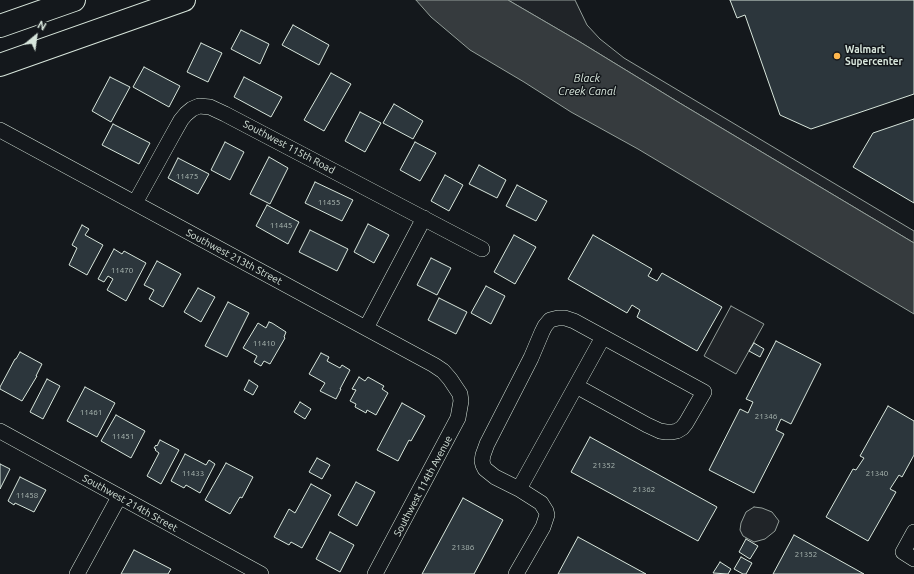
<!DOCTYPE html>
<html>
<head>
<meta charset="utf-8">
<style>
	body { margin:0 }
	#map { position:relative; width:914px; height:574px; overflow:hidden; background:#14181c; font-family:Ubuntu,sans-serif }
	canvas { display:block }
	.north { position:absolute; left:16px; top:16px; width:40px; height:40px; -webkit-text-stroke:3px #14181c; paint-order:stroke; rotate:29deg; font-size:11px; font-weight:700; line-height:16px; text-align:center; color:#d8e6dc }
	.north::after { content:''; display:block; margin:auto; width:14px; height:18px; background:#d8e6dc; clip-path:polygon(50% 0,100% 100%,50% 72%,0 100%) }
</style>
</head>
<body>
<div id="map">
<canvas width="914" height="574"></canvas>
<div class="north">N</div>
</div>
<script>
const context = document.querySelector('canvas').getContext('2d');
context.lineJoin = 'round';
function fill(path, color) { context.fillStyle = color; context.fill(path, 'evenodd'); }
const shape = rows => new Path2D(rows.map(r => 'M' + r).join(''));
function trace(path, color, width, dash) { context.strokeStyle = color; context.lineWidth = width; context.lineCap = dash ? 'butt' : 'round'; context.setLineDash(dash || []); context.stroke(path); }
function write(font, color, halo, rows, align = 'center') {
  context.font = font + ' Ubuntu,sans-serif'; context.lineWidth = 3; context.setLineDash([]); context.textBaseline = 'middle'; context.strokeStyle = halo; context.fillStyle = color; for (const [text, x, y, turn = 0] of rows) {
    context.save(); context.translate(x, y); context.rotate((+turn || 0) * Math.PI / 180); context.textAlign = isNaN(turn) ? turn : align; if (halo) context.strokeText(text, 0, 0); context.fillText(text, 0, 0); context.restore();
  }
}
const green = shape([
	[508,0,575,0,587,25,600,39,624,58,914,231,914,243,678,102,580,42,508,0],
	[731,306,764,324,736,374,704,356,731,306],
	[754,507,762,508,772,512,779,521,775,531,765,539,754,542,743,536,740,530,741,523,746,512,754,507]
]);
const water = shape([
	[416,0,508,0,580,42,678,102,914,243,914,314,638,149,571,112,524,82,470,50,431,17,416,0]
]);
const building = shape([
	[730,0,914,0,914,94,811,129,780,115,745,15,737,18,730,0],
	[293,25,329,45,319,65,282,45,293,25],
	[241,30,269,44,260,64,231,49,241,30],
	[201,43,222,53,208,82,187,72,201,43],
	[144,67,180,86,169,107,133,87,144,67],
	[331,73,351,84,324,131,304,120,331,73],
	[110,77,130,87,111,122,92,111,110,77],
	[244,77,282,97,271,117,234,97,244,77],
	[394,104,423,121,413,139,383,123,394,104],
	[360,112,381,123,365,152,345,141,360,112],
	[914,119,914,203,853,167,873,133,914,119],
	[113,124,150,143,139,164,102,145,113,124],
	[225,142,244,152,230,180,211,170,225,142],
	[415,142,436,153,420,181,400,170,415,142],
	[269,157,288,168,270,204,250,194,269,157],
	[178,158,209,174,198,194,168,178,178,158],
	[479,165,506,180,497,198,469,184,479,165],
	[445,175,463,185,449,211,431,201,445,175],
	[315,182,353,200,342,221,305,203,315,182],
	[517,185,547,201,536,221,506,206,517,185],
	[267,205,299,222,288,244,256,226,267,205],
	[368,224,389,235,374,263,354,252,368,224],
	[82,225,89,229,85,235,103,245,87,275,69,265,77,248,72,245,82,225],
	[310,230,348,249,337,271,299,252,310,230],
	[514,235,536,247,515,284,494,272,514,235],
	[593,235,652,269,648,276,657,281,662,273,722,307,697,351,637,317,640,310,632,305,627,313,568,279,593,235],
	[114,249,122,254,124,251,146,263,126,301,107,290,113,279,108,276,104,282,98,279,114,249],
	[431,258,451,268,437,295,417,285,431,258],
	[157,261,181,274,163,307,149,299,154,290,144,285,157,261],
	[486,286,505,296,491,324,471,313,486,286],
	[198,288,215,297,201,322,184,312,198,288],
	[439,298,467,312,456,334,428,320,439,298],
	[228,302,249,313,227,357,205,346,228,302],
	[269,322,272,323,286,332,284,337,285,338,270,364,264,361,261,366,254,362,257,356,243,348,258,323,266,328,269,322],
	[776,341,821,364,791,424,781,419,776,430,784,434,754,493,709,470,740,409,748,413,753,402,746,399,776,341],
	[754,343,764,349,760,357,749,351,754,343],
	[20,352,42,364,36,376,37,376,22,401,0,389,0,387,15,359,16,359,20,352],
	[321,353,329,357,327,361,340,368,342,365,350,370,340,389,341,389,336,399,320,391,325,383,309,374,321,353],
	[359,377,365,381,368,377,384,386,382,389,388,393,376,415,367,410,366,413,355,407,356,404,350,401,356,390,352,389,359,377],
	[47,379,60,386,43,419,30,412,47,379],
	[249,380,258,386,253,395,244,390,249,380],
	[85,387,115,403,97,437,67,421,85,387],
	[300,402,311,409,305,419,294,412,300,402],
	[402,403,425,416,411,441,409,440,398,461,377,450,402,403],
	[888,406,914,421,914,455,902,477,899,475,890,489,896,492,868,541,826,517,853,469,856,470,864,458,860,456,888,406],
	[116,415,145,431,131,458,101,441,116,415],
	[590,437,717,507,698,541,571,472,590,437],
	[160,440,179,450,161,484,147,476,159,453,155,450,156,449,154,448,156,445,157,446,160,440],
	[185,454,206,465,209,460,215,464,200,493,186,485,184,488,171,481,185,454],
	[317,458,330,465,322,479,309,472,317,458],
	[226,463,253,477,242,498,240,497,230,514,205,500,226,463],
	[0,464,10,469,0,489,0,464],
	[20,477,46,490,34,512,15,503,14,505,8,501,20,477],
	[356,482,375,492,357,526,338,515,356,482],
	[311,484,331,495,302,548,291,542,289,545,274,537,289,509,295,513,311,484],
	[463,498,503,520,474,574,422,574,463,498],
	[330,532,354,545,340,572,316,559,330,532],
	[794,535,864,574,773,574,794,535],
	[578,537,646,574,558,574,578,537],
	[746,539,758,546,750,559,739,552,746,539],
	[134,550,171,569,168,574,121,574,134,550],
	[741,557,752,563,746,574,743,574,734,569,741,557],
	[720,562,731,569,728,574,713,573,720,562]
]);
const street = shape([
	[0,130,434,365,443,371,450,379,460,394,461,401,458,418,375,574],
	[135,203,172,136,181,120,186,114,192,109,199,106,210,107,225,114,482,249],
	[366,328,424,218],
	[0,431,261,574],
	[519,489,603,337],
	[914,532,903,552,914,559],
	[77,574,119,497],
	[516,574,543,527,547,515,546,511,541,503,519,489,495,477,485,469,483,465,482,461,483,455,487,444,531,358,542,332,545,326,550,320,558,318,565,318,574,321,704,392,686,423,682,428,677,431,672,432,666,432,660,431,647,425,576,386]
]);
const highway = shape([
	[0,26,74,0],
	[0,65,184,0]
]);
const markers = [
	[837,56,4,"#ffb74d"]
];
const numberNames = [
	["11475",187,176],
	["11455",329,202],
	["11445",281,225],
	["11470",122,270],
	["11410",264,343],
	["11461",91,412],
	["21346",766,416],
	["11451",123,436],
	["21352",604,465],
	["11433",193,473],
	["21340",877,473],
	["21362",644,489],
	["11458",27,495],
	["21386",463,547],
	["21352",806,554]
];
const poiNames = [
	["Walmart",845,50],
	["Supercenter",845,62]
];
const streetNames = [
	["Southwest 115th Road",289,147,28],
	["Southwest 213th Street",234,257,28],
	["Southwest 114th Avenue",423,486,-62],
	["Southwest 214th Street",130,503,29]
];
const waterNames = [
	["Black",587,78],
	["Creek Canal",587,91]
];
fill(green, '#202428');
trace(green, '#939e99', 1);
fill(water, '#363b3e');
trace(water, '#939e99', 1);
fill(building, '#2c363c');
trace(building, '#d8e6dc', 1);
trace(street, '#d8e6dc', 16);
trace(highway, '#d8e6dc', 24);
trace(street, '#14181c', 15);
trace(highway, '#14181c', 22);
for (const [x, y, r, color] of markers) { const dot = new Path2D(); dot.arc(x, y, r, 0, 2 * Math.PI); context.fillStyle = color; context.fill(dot); trace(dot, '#14181c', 1.5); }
write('8px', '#adbab4', null, numberNames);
write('bold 10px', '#d8e6dc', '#14181c', poiNames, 'left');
write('10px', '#d8e6dc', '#14181c', streetNames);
write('italic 11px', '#d8e6dc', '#14181c', waterNames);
</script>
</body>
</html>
